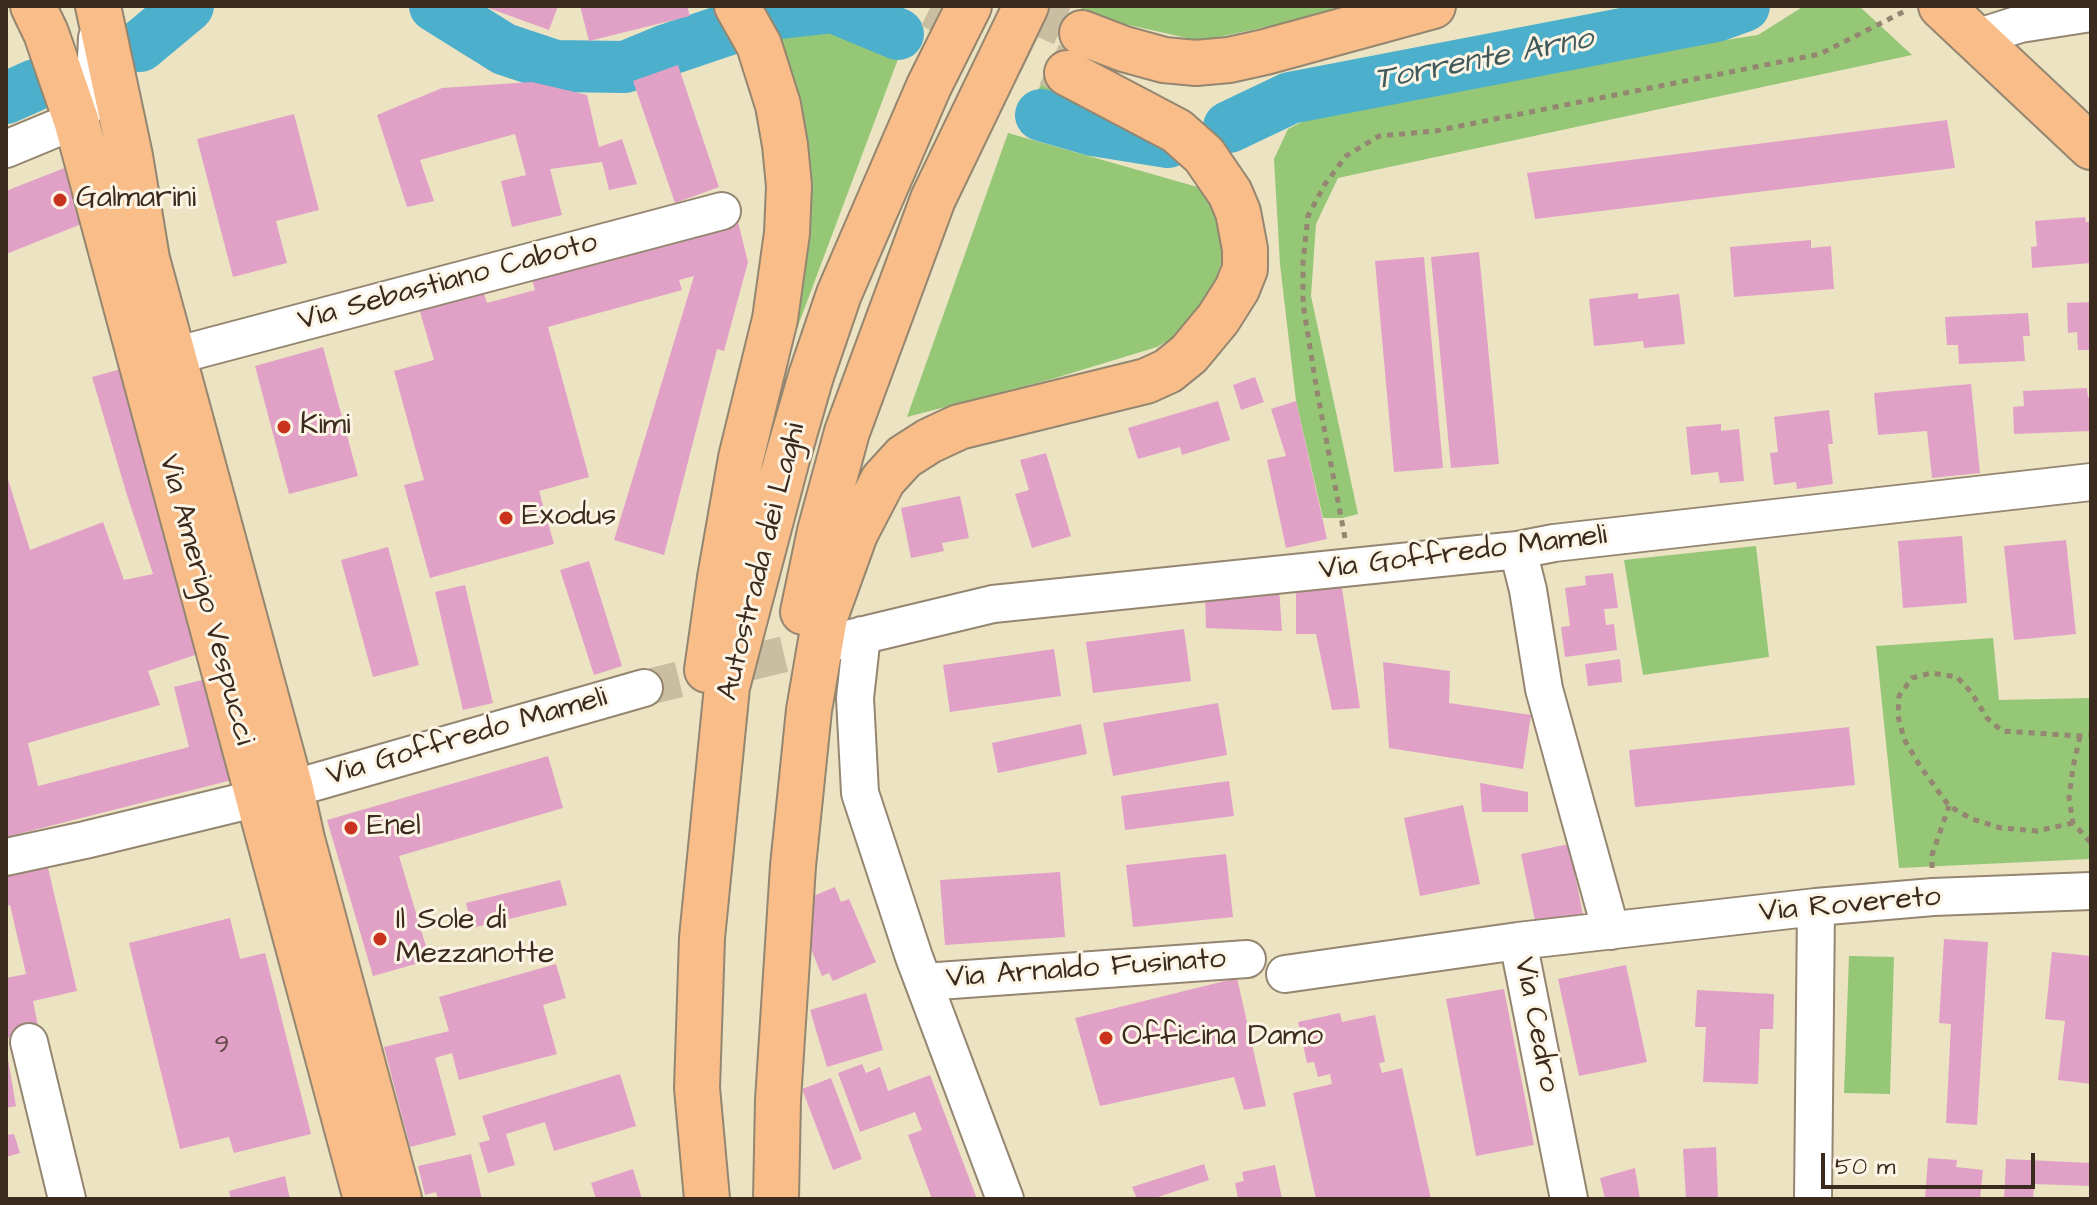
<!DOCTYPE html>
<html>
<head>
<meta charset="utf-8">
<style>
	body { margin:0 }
	#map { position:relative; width:2097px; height:1205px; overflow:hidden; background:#ece3c3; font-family:"Architects Daughter",sans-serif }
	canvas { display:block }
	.frame { position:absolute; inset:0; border:8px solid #3b2a1e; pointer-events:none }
	.scale { position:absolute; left:1821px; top:1153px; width:214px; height:36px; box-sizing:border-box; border:4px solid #3b2a1e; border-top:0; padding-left:10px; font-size:24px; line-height:28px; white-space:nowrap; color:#3b2a1e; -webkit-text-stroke:6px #fcf5e5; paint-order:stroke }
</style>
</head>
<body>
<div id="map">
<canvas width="2097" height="1205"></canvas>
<div class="frame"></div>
<div class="scale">50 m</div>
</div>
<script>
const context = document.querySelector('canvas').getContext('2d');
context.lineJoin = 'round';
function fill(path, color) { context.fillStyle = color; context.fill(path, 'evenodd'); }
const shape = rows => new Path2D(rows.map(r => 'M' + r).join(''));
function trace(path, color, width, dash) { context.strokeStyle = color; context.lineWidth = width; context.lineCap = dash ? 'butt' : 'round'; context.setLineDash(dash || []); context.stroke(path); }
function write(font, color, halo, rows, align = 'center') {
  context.font = font + ' "Architects Daughter",sans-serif'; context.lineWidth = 6; context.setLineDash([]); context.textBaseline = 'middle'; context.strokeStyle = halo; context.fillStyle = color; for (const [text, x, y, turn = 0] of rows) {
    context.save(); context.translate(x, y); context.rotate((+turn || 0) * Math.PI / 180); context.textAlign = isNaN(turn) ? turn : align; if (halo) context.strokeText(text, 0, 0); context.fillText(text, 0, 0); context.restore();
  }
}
const green = shape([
	[1080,6,1365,6,1200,41,1107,20,1082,11],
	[1804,6,1859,6,1912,55,1338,178,1316,224,1311,296,1358,514,1342,518,1323,518,1296,401,1280,264,1274,159,1288,129,1324,111,1430,85,1758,35],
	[797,29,816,29,858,41,898,59,781,371,778,39],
	[1045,78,1155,132,1064,112,1035,95],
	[1008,133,1201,188,1216,212,1226,236,1220,267,1209,297,1179,334,1157,347,1052,379,907,417],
	[1756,546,1769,657,1643,675,1624,560],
	[1993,638,1999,700,2091,698,2091,859,1899,868,1876,646],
	[1849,956,1894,957,1890,1094,1844,1093]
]);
const river = shape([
	[435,6,504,49,555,66,625,67,664,51,729,29],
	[772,14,833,7,898,34],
	[140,46,188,6],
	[6,98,35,85],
	[1041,115,1093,130,1168,142],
	[1229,127,1290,98,1716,16,1744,6]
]);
const building = shape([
	[483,6,558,6,549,30],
	[580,6,687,6,690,16,589,41],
	[678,65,719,187,675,203,633,81],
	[532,82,587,95,599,147,622,139,637,184,609,190,602,162,550,169,562,215,512,227,501,181,526,175,515,134,420,160,434,201,407,207,377,115,442,88],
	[294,114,319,210,276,221,287,263,233,277,197,139],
	[1947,120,1955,168,1535,219,1527,173],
	[67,167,89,221,6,254,6,191],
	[2085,217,2086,222,2091,222,2091,263,2032,268,2031,247,2037,246,2035,221],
	[738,222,748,262,724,351,717,349,664,555,614,540,694,276,679,280,682,290,548,327,589,477,539,491,554,544,430,578,404,485,424,480,394,371,434,360,418,305,482,288,487,303,535,290,531,276,668,239],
	[1811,240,1811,248,1831,246,1834,289,1734,297,1730,247],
	[1479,252,1499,464,1451,468,1431,257],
	[1424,257,1443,468,1394,472,1375,261],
	[1638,293,1638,299,1679,294,1685,344,1644,348,1643,341,1594,346,1589,299],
	[2091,302,2091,350,2078,350,2077,332,2068,333,2067,303],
	[2028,313,2030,336,2023,336,2025,361,1959,364,1958,345,1947,345,1945,317],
	[323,347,358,476,289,494,255,366],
	[121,369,198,654,148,671,160,705,28,743,38,786,189,747,174,687,206,679,232,780,6,837,6,473,30,550,103,522,124,580,153,574,127,495,92,377],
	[1255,377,1264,402,1241,410,1233,385],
	[1971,384,1980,473,1932,478,1927,431,1878,435,1874,393],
	[2087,388,2088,397,2091,397,2091,431,2014,434,2013,407,2024,406,2023,391],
	[1218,401,1230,440,1182,455,1180,447,1138,459,1128,428],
	[1296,401,1327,539,1286,548,1267,460,1286,456,1271,409],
	[1829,410,1833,444,1828,444,1833,484,1797,489,1796,482,1774,485,1770,453,1778,452,1774,417],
	[1721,424,1721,431,1739,429,1744,481,1720,483,1718,472,1691,475,1686,427],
	[1046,453,1071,536,1032,548,1015,494,1029,490,1020,460],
	[960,496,969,538,942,543,944,551,911,558,901,508],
	[1962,536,1967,603,1903,608,1898,541],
	[2066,540,2076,634,2014,640,2004,546],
	[388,547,419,665,373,677,341,560],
	[589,561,622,666,594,675,560,570],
	[1613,573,1618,608,1604,609,1606,625,1614,624,1617,650,1565,657,1561,627,1570,626,1565,588,1586,585,1585,576],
	[465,585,493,703,463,710,435,592],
	[1296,587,1342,588,1360,708,1332,710,1316,634,1296,634],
	[1279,588,1282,631,1206,628,1205,593],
	[1184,629,1191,681,1093,693,1086,642],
	[1054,649,1061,696,950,712,943,665],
	[1620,659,1622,682,1588,686,1585,664],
	[1383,662,1450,671,1449,703,1531,715,1523,769,1389,748],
	[1218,703,1227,755,1113,776,1103,723],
	[1081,724,1087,754,998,773,992,743],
	[1849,727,1855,785,1635,807,1629,750],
	[548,756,563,808,399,856,430,960,373,976,327,820],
	[1229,781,1234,816,1125,830,1121,796],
	[1480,783,1528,792,1528,812,1482,812],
	[1463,805,1480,884,1420,896,1404,818],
	[1569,844,1583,915,1536,925,1521,854],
	[1226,854,1233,917,1133,927,1126,865],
	[45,855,77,991,33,1001,39,1031,6,1038,6,978,26,974,10,905,6,906,6,864],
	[1060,872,1065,937,945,945,940,880],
	[560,880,567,905,472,928,466,903],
	[835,887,841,902,849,899,876,962,833,981,829,973,822,976,802,927,801,901],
	[230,918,240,959,265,953,311,1134,234,1153,229,1137,180,1149,129,943],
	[1944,939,1988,942,1977,1125,1946,1123,1951,1024,1939,1023],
	[2052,952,2091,956,2091,1084,2058,1080,2065,1021,2045,1019],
	[556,964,566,998,543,1005,557,1054,459,1080,452,1053,435,1058,456,1135,410,1147,384,1047,449,1031,439,997],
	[1626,965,1647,1062,1579,1076,1558,979],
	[1237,978,1266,1106,1244,1110,1234,1077,1100,1106,1075,1018],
	[1504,989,1534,1145,1476,1156,1446,999],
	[1697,990,1774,994,1773,1029,1760,1029,1758,1084,1703,1082,1706,1027,1695,1027],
	[866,993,883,1050,827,1067,810,1010],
	[1340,1013,1342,1022,1375,1015,1385,1062,1379,1063,1382,1073,1402,1068,1431,1199,1316,1199,1293,1093,1332,1084,1330,1074,1318,1077,1314,1062,1307,1063,1298,1022],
	[8,1059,16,1106,6,1108,6,1060],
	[862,1064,866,1073,880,1067,888,1091,930,1075,977,1199,932,1199,908,1135,922,1130,915,1112,860,1132,838,1073],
	[620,1074,636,1126,554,1151,545,1122,506,1134,515,1165,488,1173,479,1143,490,1140,482,1116],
	[831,1078,862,1159,833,1170,802,1089],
	[14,1134,20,1153,6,1157,6,1135],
	[1716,1147,1718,1199,1686,1199,1683,1149],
	[471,1154,482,1199,438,1199,436,1192,425,1195,418,1166],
	[1928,1158,1957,1160,1956,1167,1983,1170,1980,1199,1925,1199],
	[2006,1159,2091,1163,2091,1186,2034,1184,2033,1199,2004,1199],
	[1204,1164,1209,1180,1152,1199,1137,1199,1132,1187],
	[1275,1165,1282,1199,1238,1199,1235,1183,1244,1181,1242,1172],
	[1635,1168,1640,1199,1605,1199,1600,1178],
	[633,1169,642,1199,596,1199,591,1183],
	[285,1176,290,1199,231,1199,229,1191]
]);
const minorTunnel = shape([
	[644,688,839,641]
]);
const highwayTunnel = shape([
	[931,6,1067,73],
	[1023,6,1082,33]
]);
const path = shape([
	[1345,538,1317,391,1303,304,1303,261,1308,216,1325,184,1346,156,1379,136,1435,131,1820,54,1907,10],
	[2080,736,2073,767,2069,798,2073,823,2091,843],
	[2073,823,2037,831,2001,828,1972,819,1949,806,1920,766,1904,739,1898,716,1899,696,1912,678,1931,673,1957,677,1971,692,1987,718,2002,731,2080,736,2091,735],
	[1932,868,1932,855,1949,806]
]);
const minor = shape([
	[1976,38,2020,24,2091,13],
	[6,149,76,120,85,109,91,92,96,60,97,38],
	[174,356,722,211],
	[1518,550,1528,590,1544,689,1611,931],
	[862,635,855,698,860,793,914,957,1005,1199],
	[839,641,993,604,1518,550,1554,543,2091,482],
	[291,789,644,688],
	[6,857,85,840,258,798],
	[1518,941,1816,907,1933,897,2091,891],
	[1285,974,1518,941,1569,1199],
	[924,982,1247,959],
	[29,1042,67,1199],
	[1813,1199,1816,907]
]);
const major = shape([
	[33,6,46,33,76,120,366,1199],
	[98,6,130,156,147,259,291,789,302,839,399,1199],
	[1941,6,2091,147]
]);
const highway = shape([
	[1082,33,1124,49,1164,60,1196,63,1229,60,1265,52,1433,6],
	[803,612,820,531,847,432,933,199,1026,6],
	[707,670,720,578,741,458,775,319,787,233,789,186,785,145,778,105,759,45,737,6],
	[707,1199,697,1088,702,938,727,687,787,459,811,376,839,294,929,86,969,6],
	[776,1199,778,1100,793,866,809,710,825,617,855,534,883,480,904,457,929,441,959,427,1146,381,1168,371,1189,354,1218,319,1237,289,1245,269,1245,249,1238,212,1230,193,1204,155,1177,131,1067,73]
]);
const markers = [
	[60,200,8,"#c8321e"],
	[284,427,8,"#c8321e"],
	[506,518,8,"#c8321e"],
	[351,828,8,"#c8321e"],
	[380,939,8,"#c8321e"],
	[1106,1038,8,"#c8321e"]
];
const numberNames = [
	["9",222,1047]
];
const poiNames = [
	["Galmarini",76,200],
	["Kimi",300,427],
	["Exodus",522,518],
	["Enel",367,828],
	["Il Sole di",396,922],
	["Mezzanotte",396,956],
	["Officina Damo",1122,1038]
];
const streetNames = [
	["Via Sebastiano Caboto",448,283,-15],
	["Via Goffredo Mameli",1463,554,-7],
	["Autostrada dei Laghi",763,562,-76],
	["Via Amerigo Vespucci",205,600,75],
	["Via Goffredo Mameli",467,738,-16],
	["Via Rovereto",1850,906,-5],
	["Via Arnaldo Fusinato",1086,970,-4],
	["Via Cedro",1535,1025,79]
];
const waterNames = [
	["Torrente Arno",1484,61,-11]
];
fill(green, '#95c777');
trace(river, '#4cafcb', 52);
fill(building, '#e1a1c6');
trace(minorTunnel, '#c9bea2', 36, [36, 18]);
trace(highwayTunnel, '#c9bea2', 44, [44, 22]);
trace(minor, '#948670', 40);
trace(major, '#948670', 48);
trace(highway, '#948670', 48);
trace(path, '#948670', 5, [6, 6]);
trace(minor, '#fff', 36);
trace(major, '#f8bd88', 44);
trace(highway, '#f8bd88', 44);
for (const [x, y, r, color] of markers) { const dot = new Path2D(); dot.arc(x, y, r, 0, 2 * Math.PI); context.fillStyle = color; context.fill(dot); trace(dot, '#fcf5e5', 3); }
write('26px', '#644848', null, numberNames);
write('30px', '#3b2a1e', '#fcf5e5', poiNames, 'left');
write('30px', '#3b2a1e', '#fcf5e5', streetNames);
write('italic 32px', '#41595b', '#fcf5e5', waterNames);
</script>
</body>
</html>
